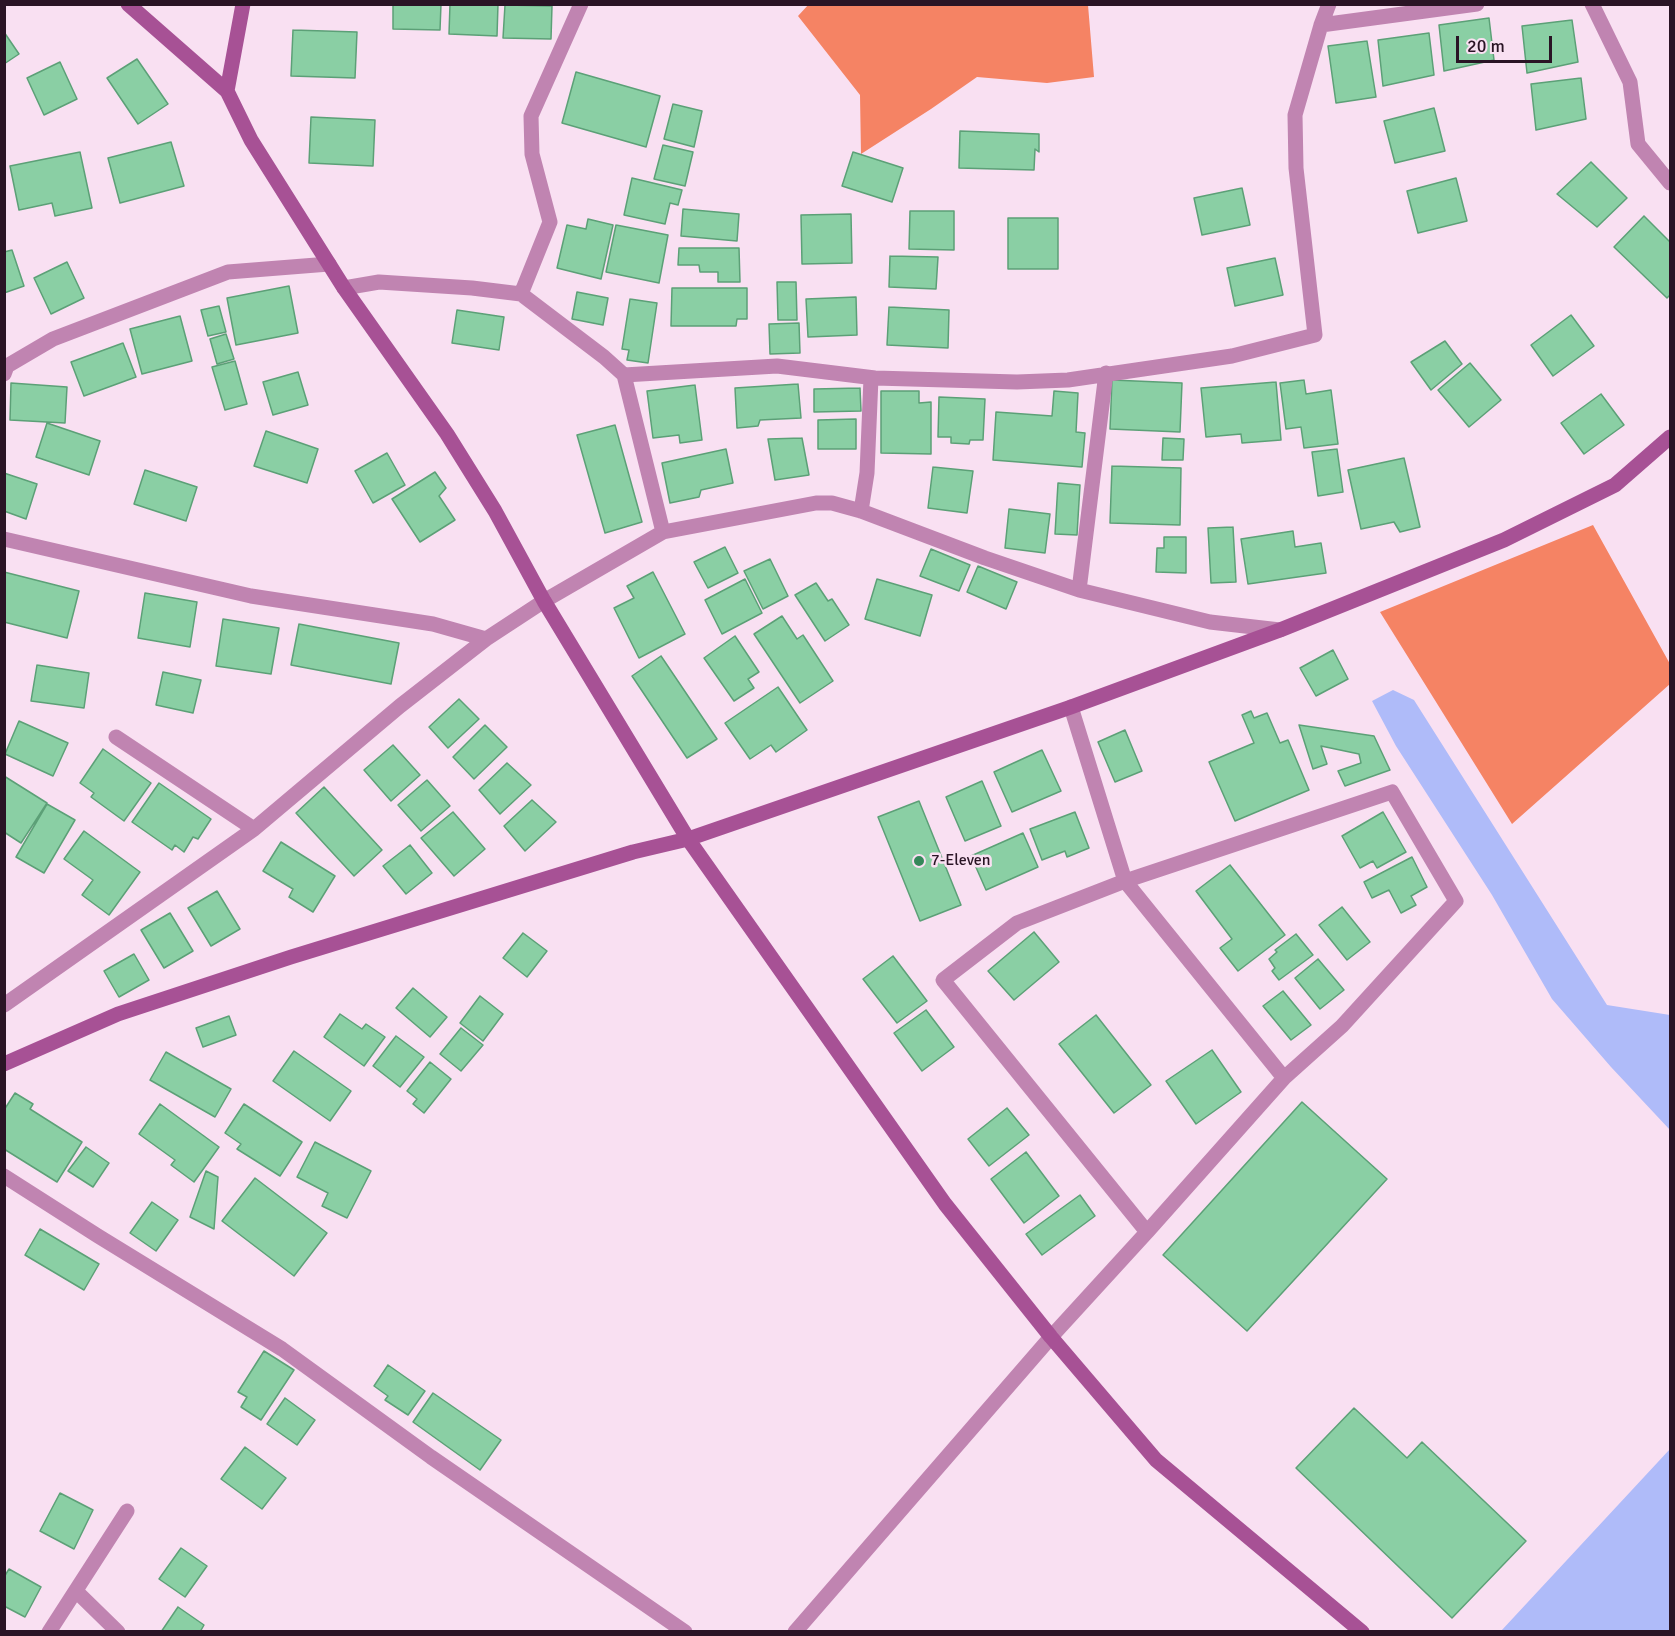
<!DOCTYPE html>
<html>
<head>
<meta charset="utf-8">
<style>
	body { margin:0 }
	#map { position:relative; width:1675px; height:1636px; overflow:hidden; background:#f9e0f2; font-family:Signika,sans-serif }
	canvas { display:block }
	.frame { position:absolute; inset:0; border:6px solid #2a1425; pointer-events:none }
	.scale { position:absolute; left:1456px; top:36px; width:96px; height:27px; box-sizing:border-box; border:3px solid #2a1425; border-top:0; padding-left:8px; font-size:18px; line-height:21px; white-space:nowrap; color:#2a1425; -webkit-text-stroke:4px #f9e0f2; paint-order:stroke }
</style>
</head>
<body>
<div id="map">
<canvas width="1675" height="1636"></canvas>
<div class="frame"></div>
<div class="scale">20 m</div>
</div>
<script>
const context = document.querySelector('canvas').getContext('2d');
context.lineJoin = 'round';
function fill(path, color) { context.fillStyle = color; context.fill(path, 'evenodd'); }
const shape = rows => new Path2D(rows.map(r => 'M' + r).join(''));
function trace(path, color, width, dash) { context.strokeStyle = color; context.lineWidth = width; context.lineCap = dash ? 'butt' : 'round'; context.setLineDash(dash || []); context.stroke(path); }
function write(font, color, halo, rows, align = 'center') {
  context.font = font + ' Signika,sans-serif'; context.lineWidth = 5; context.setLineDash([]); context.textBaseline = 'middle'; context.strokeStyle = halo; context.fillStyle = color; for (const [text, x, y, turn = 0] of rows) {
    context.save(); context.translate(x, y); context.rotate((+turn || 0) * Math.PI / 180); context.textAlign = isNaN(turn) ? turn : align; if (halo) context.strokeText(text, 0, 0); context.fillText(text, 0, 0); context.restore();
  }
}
const forest = shape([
	[809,4,1088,5,1094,77,1047,83,977,77,931,109,861,154,860,95,798,16],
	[1593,525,1670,664,1670,684,1512,824,1380,612]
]);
const water = shape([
	[1393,690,1414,700,1607,1005,1670,1015,1670,1130,1611,1067,1552,999,1492,895,1396,746,1372,701],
	[1670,1449,1670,1631,1501,1631]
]);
const building = shape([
	[393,4,441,4,440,30,393,29,393,4],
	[450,4,498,4,497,36,449,34,450,4],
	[505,5,552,6,551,39,503,38,505,5],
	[1489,18,1494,60,1444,71,1439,25,1489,18],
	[1572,20,1578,62,1527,73,1522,26,1572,20],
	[293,30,357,32,355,78,291,76,293,30],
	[4,32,19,54,4,64,4,32],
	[1429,33,1434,75,1383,86,1378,40,1429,33],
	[1367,41,1376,97,1336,103,1328,46,1367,41],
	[137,59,168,104,138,124,107,78,137,59],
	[60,62,77,99,44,115,27,78,60,62],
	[576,72,660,96,646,147,562,123,576,72],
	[1581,78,1586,119,1536,130,1531,84,1581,78],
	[673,104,702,111,694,147,664,139,673,104],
	[1434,108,1445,151,1395,163,1384,121,1434,108],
	[311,117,375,120,373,166,309,163,311,117],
	[960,131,1039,134,1039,152,1035,149,1034,170,959,168,960,131],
	[171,142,184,186,120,203,108,158,171,142],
	[663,145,693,152,685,186,654,179,663,145],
	[80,152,92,208,55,216,52,203,19,210,10,166,80,152],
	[853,152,903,168,892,202,842,186,853,152],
	[1591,162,1627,198,1597,227,1557,194,1591,162],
	[632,178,682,190,678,205,670,203,665,224,624,215,632,178],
	[1456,178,1467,221,1418,233,1407,191,1456,178],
	[1242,188,1250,225,1202,235,1194,198,1242,188],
	[683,209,739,214,737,241,681,236,683,209],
	[910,211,954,211,954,250,909,249,910,211],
	[851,214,852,263,802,264,801,215,851,214],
	[1644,216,1670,242,1670,295,1667,298,1614,247,1644,216],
	[1008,218,1058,218,1058,269,1008,269,1008,218],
	[588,219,613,225,601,279,557,268,567,225,586,229,588,219],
	[616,225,668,235,659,283,606,272,616,225],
	[679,248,739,248,740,282,718,282,718,272,700,272,699,265,678,265,679,248],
	[12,250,24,286,4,293,4,252,12,250],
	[890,256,938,257,936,289,889,287,890,256],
	[1275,258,1283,295,1235,306,1227,268,1275,258],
	[67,262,84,298,51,314,34,278,67,262],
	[777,282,796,282,797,320,778,320,777,282],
	[289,286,298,333,236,345,227,298,289,286],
	[672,288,747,288,747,319,737,319,736,326,671,326,672,288],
	[577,292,608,298,603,325,572,319,577,292],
	[856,297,857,335,808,337,806,299,856,297],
	[630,299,657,303,648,363,627,360,629,350,622,349,630,299],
	[219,306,226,332,208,336,201,310,219,306],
	[889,307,949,310,948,348,887,345,889,307],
	[457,310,504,317,499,350,452,343,457,310],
	[1571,315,1594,346,1553,376,1531,345,1571,315],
	[180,316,192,361,142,374,130,329,180,316],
	[799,323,800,353,770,354,769,324,799,323],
	[226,334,234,359,217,364,210,339,226,334],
	[1445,341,1462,364,1431,390,1411,362,1445,341],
	[123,343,136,377,84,396,71,362,123,343],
	[235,361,247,404,225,410,212,367,235,361],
	[1470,363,1501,400,1469,427,1438,390,1470,363],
	[298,372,308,405,273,415,263,382,298,372],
	[1112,380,1182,383,1180,432,1110,429,1112,380],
	[1304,380,1306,394,1331,390,1338,444,1304,448,1301,427,1286,429,1280,383,1304,380],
	[1276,382,1281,440,1242,443,1241,434,1206,437,1201,388,1276,382],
	[11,383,67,387,65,423,10,420,11,383],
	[798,384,801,418,760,420,758,426,737,428,735,388,798,384],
	[695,385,702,440,680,443,679,435,653,438,647,391,695,385],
	[860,388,861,411,814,412,814,389,860,388],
	[881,391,919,391,919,403,931,402,931,454,881,453,881,391],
	[1054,391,1078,393,1076,432,1085,433,1082,467,993,460,996,412,1052,416,1054,391],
	[1601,394,1624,425,1584,454,1561,423,1601,394],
	[939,397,985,399,983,440,970,440,969,444,951,443,951,437,938,437,939,397],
	[856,419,856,449,818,449,818,420,856,419],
	[47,423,100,441,89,475,36,457,47,423],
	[615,425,642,522,605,533,577,435,615,425],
	[266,431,318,449,307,483,254,466,266,431],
	[802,438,809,475,775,480,768,439,802,438],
	[1163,438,1184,439,1183,460,1162,460,1163,438],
	[726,449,733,483,701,490,699,497,670,503,662,463,726,449],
	[1337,449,1343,492,1318,496,1312,452,1337,449],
	[387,453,405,485,373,503,355,471,387,453],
	[1404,458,1420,527,1400,532,1394,522,1361,529,1348,470,1404,458],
	[1112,466,1181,468,1180,525,1110,523,1112,466],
	[933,467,973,471,967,513,928,508,933,467],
	[145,470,197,487,186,521,134,504,145,470],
	[435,472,446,488,439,496,455,520,420,542,392,499,435,472],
	[4,473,37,484,26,519,4,511,4,473],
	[1058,483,1080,485,1077,535,1055,534,1058,483],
	[1009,509,1050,514,1045,553,1005,548,1009,509],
	[1233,527,1236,582,1211,583,1208,528,1233,527],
	[1293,531,1295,547,1321,543,1326,573,1248,584,1241,539,1293,531],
	[1164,537,1186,537,1186,573,1156,572,1157,548,1164,548,1164,537],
	[725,547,738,573,708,588,694,562,725,547],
	[931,549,970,565,959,591,920,576,931,549],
	[770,559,788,596,763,609,744,571,770,559],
	[978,566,1017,582,1006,609,967,592,978,566],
	[4,572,79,591,67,638,4,622,4,572],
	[653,572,685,634,639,658,614,608,634,598,627,586,653,572],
	[745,579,762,613,722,634,705,600,745,579],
	[877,579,932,595,920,636,865,619,877,579],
	[816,583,828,601,832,599,849,625,825,641,795,595,816,583],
	[145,593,197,602,190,647,138,638,145,593],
	[782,616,797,639,803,635,833,681,800,703,754,634,782,616],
	[223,619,279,628,271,674,216,666,223,619],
	[299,624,399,643,391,684,291,665,299,624],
	[735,636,759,672,748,679,754,688,734,701,704,658,735,636],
	[1333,650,1348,679,1316,696,1300,668,1333,650],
	[661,656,717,739,687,758,632,676,661,656],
	[37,665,89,673,84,708,31,701,37,665],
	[163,672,201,680,193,713,156,705,163,672],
	[778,687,807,730,776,752,771,745,750,759,725,723,778,687],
	[459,699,479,719,448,748,429,727,459,699],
	[1251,711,1254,718,1267,713,1280,743,1288,740,1309,790,1235,821,1209,762,1254,743,1242,715,1251,711],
	[19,721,68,743,53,776,5,754,19,721],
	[485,725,507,747,474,779,453,757,485,725],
	[1299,725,1374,736,1390,770,1345,786,1338,771,1361,763,1359,754,1321,746,1327,764,1313,769,1299,725],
	[1125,730,1142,771,1115,782,1098,742,1125,730],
	[393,745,420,775,391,801,364,770,393,745],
	[103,749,151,783,124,821,91,797,94,793,80,783,103,749],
	[1042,750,1061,791,1012,812,994,772,1042,750],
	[507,763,531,785,500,814,479,790,507,763],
	[4,776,47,803,21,843,4,832,4,776],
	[427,780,450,806,421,831,398,805,427,780],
	[982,781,1001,826,965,841,946,797,982,781],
	[159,783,211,819,198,839,193,837,184,852,175,845,172,850,132,822,159,783],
	[324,787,382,850,354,876,296,813,324,787],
	[532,800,556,822,525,851,504,826,532,800],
	[919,801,961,905,920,921,878,817,919,801],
	[47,804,75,820,44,873,16,857,47,804],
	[453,812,485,849,454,876,421,838,453,812],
	[1075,812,1089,848,1067,857,1065,851,1042,860,1030,829,1075,812],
	[1383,812,1406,852,1377,868,1373,861,1360,868,1342,836,1383,812],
	[84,831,140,872,109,915,82,895,93,880,64,859,84,831],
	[1023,833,1038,867,986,890,971,856,1023,833],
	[281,842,335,876,313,912,289,897,293,889,263,871,281,842],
	[410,845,432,873,406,894,383,866,410,845],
	[1412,857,1427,887,1411,896,1416,905,1401,913,1389,890,1372,898,1364,882,1412,857],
	[1230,865,1285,935,1238,971,1220,948,1232,939,1196,891,1230,865],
	[217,891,240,929,211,946,188,908,217,891],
	[1342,907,1370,942,1347,960,1319,925,1342,907],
	[170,913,193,951,164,968,141,930,170,913],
	[1034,932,1059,962,1014,1000,988,971,1034,932],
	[523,933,547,951,527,977,503,958,523,933],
	[1296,934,1313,955,1279,980,1272,971,1275,968,1269,959,1277,952,1275,950,1296,934],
	[134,954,149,980,119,997,104,971,134,954],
	[893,956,927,1001,897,1023,863,979,893,956],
	[1318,959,1344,990,1320,1009,1295,978,1318,959],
	[413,988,447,1017,430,1037,396,1008,413,988],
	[1283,991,1311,1025,1291,1040,1263,1006,1283,991],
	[480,996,503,1014,483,1041,460,1023,480,996],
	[926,1010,954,1047,922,1071,894,1033,926,1010],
	[340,1014,362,1029,366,1024,385,1037,364,1066,324,1037,340,1014],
	[1096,1015,1151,1085,1114,1113,1059,1044,1096,1015],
	[229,1016,236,1035,203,1047,196,1028,229,1016],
	[461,1028,483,1045,461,1071,440,1054,461,1028],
	[396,1036,424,1057,400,1087,373,1066,396,1036],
	[1212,1050,1241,1092,1196,1124,1166,1081,1212,1050],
	[294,1051,351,1091,330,1121,273,1081,294,1051],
	[166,1052,231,1089,215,1117,150,1080,166,1052],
	[430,1062,451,1079,424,1113,413,1104,417,1099,407,1091,430,1062],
	[15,1093,33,1104,30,1109,82,1142,57,1182,4,1149,4,1110,15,1093],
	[1302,1102,1387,1179,1247,1331,1163,1255,1302,1102],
	[160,1104,219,1147,194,1182,171,1165,175,1160,139,1134,160,1104],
	[244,1104,302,1142,280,1176,237,1149,241,1144,225,1133,244,1104],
	[1007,1108,1029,1135,989,1166,968,1139,1007,1108],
	[315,1142,371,1171,347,1218,322,1206,328,1193,297,1177,315,1142],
	[86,1147,109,1163,93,1187,68,1171,86,1147],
	[1026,1152,1059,1196,1024,1223,991,1179,1026,1152],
	[206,1171,218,1177,214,1229,190,1217,206,1171],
	[255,1178,327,1233,294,1276,222,1221,255,1178],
	[1080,1195,1095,1216,1042,1255,1026,1234,1080,1195],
	[152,1202,178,1220,156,1251,130,1233,152,1202],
	[40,1229,99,1264,84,1290,25,1255,40,1229],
	[264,1351,294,1370,261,1420,241,1407,247,1397,238,1392,264,1351],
	[388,1365,425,1391,408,1415,385,1400,388,1396,374,1386,388,1365],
	[433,1393,501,1440,480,1470,413,1422,433,1393],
	[285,1398,315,1420,297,1445,267,1424,285,1398],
	[1354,1408,1407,1458,1422,1442,1526,1541,1452,1618,1296,1468,1354,1408],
	[245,1447,286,1478,262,1509,221,1479,245,1447],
	[60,1493,93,1510,74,1549,40,1531,60,1493],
	[181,1548,207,1566,185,1597,159,1579,181,1548],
	[9,1569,41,1587,25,1617,4,1606,4,1577,9,1569],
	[178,1607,204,1625,200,1632,161,1632,178,1607]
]);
const street = shape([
	[1592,4,1630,82,1638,144,1670,183],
	[1321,25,1477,4],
	[344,288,379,282,472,288,521,294,604,357,624,375,663,532],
	[521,294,550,222,532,154,531,116,581,4],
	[4,374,7,366,53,339,228,272,329,264],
	[624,375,777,366,875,378,1017,382,1068,380,1232,356,1315,335,1296,168,1295,115,1321,25,1329,4],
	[861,511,867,473,871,378],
	[4,539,251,596,433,624,486,639],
	[1079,590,1106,373],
	[116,737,254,829],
	[4,1005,254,829,400,706,486,639,544,601,663,532,816,503,832,503,861,511,985,558,1079,590,1210,622,1280,630],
	[4,1176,98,1236,282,1349,431,1457,685,1632],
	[1147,1232,1284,1078,1125,881,1392,792,1456,901,1342,1026,1284,1078],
	[76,1591,118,1632],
	[49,1632,127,1511],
	[795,1632,1051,1337,1147,1232,943,980,1017,923,1125,881,1071,707]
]);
const secondary = shape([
	[128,4,227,91,251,140,344,288,447,434,495,511,544,601,688,839,945,1204,1051,1337,1156,1460,1362,1632],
	[227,91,243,4],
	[4,1064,118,1014,291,957,633,852,688,839,1071,707,1280,630,1504,540,1615,485,1670,437]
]);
const markers = [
	[919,861,6,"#35885a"]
];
const poiNames = [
	["7-Eleven",931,861]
];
fill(forest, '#f58364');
fill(water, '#afbbf9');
fill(building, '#8acfa4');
trace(building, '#5ca077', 1.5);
trace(street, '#c084b1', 15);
trace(secondary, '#a75195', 15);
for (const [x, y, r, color] of markers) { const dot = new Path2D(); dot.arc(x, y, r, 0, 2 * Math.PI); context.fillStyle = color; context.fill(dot); trace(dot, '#f9e0f2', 2); }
write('16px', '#2a1425', '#f9e0f2', poiNames, 'left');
</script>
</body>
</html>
